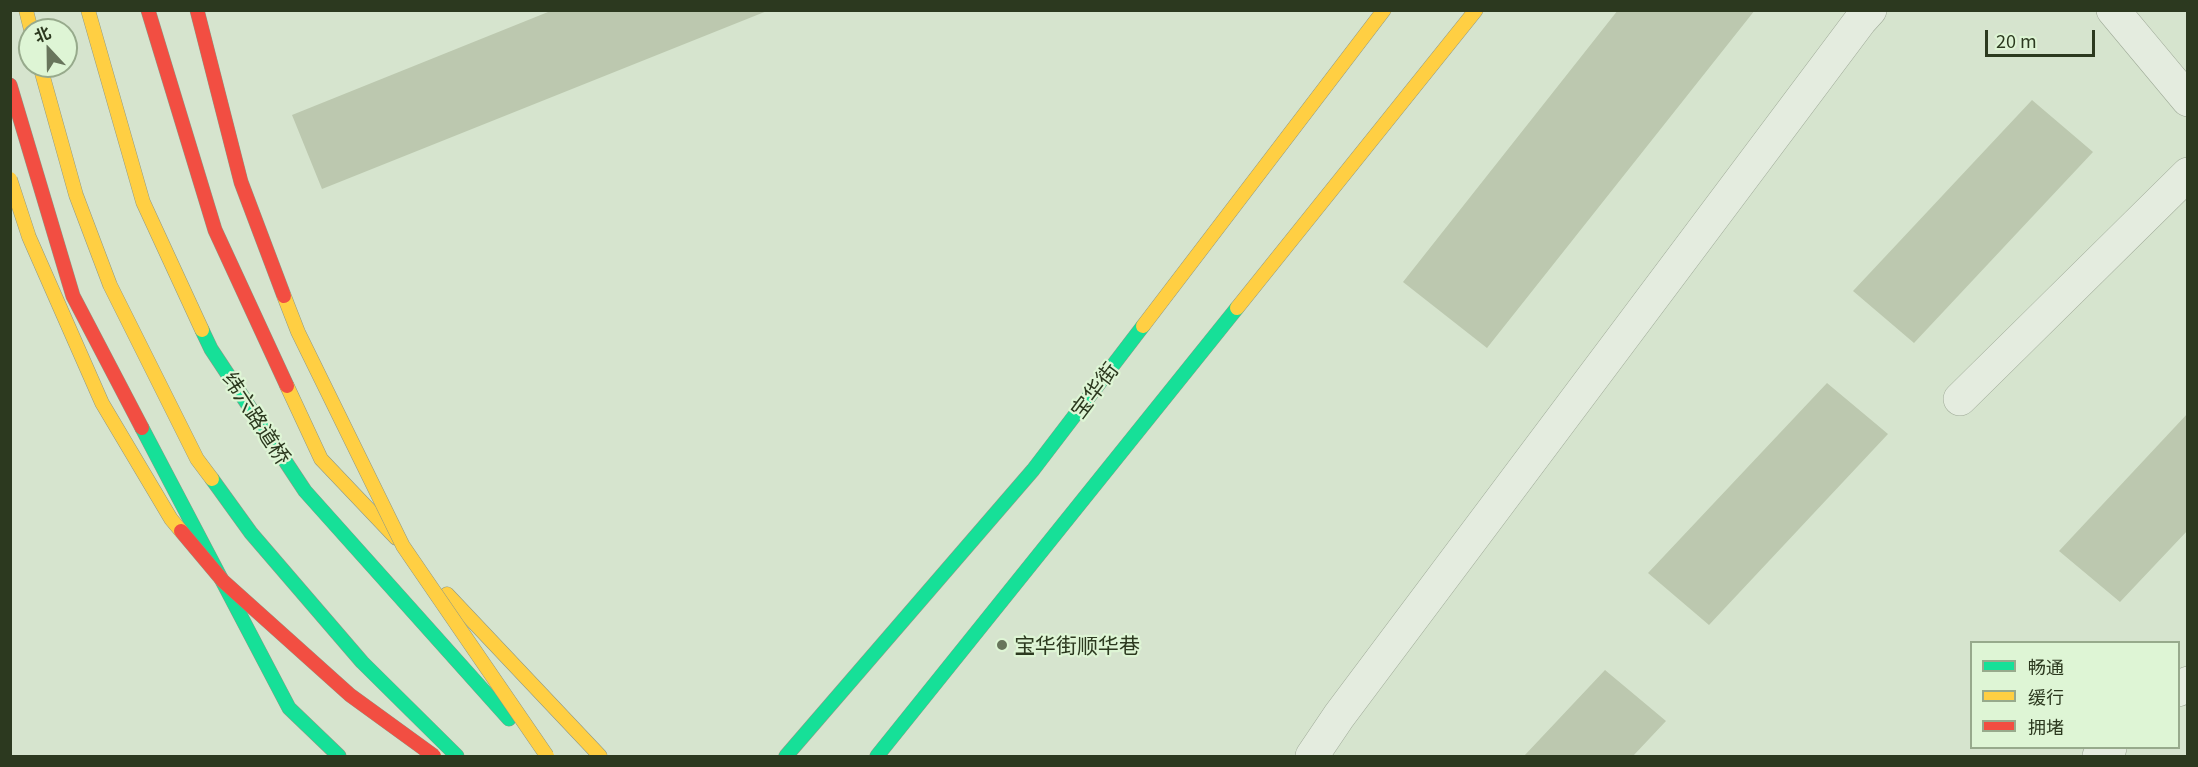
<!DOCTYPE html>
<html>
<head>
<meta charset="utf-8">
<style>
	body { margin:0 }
	#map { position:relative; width:2198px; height:767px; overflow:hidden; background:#d6e4ce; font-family:Georgia,"Noto Sans SC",serif }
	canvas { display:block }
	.frame { position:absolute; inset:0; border:12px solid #2c391f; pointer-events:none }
	.legend { position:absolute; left:1970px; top:641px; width:210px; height:108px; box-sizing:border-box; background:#def5d5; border:2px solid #97aa8c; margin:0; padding:8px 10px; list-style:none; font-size:18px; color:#2c391f }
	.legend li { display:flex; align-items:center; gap:12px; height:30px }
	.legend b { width:30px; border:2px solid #97aa8c }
	.north { position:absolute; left:18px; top:18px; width:60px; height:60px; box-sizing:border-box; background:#def5d5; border:2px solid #97aa8c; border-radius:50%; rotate:338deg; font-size:16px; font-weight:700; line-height:24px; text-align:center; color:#2c391f }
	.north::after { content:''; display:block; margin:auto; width:21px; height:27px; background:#68755c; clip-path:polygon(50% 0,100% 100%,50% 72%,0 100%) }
	.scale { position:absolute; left:1985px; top:30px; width:110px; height:27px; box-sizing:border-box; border:3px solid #2c391f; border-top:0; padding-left:8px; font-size:18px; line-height:21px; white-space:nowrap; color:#2c391f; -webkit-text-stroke:4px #def5d5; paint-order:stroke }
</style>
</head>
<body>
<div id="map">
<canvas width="2198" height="767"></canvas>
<div class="frame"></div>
<ul class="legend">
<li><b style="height:8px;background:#16e098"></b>畅通</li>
<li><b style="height:8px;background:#ffcf43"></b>缓行</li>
<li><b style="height:8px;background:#f24e42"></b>拥堵</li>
</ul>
<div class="north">北</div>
<div class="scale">20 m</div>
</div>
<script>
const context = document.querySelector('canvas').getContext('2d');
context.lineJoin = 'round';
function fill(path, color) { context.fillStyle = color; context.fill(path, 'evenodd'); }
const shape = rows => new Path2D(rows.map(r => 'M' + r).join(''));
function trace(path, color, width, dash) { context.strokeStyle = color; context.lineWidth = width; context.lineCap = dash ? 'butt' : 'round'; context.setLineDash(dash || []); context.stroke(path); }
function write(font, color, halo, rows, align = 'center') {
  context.font = font + ' Georgia,"Noto Sans SC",serif'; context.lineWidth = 4.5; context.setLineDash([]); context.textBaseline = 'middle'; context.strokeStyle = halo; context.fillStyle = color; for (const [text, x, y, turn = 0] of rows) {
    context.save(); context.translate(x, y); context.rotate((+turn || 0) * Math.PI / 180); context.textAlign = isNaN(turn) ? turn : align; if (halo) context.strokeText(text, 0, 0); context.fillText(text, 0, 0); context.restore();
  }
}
const building = shape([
	[553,10,767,11,322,189,292,115],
	[1618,10,1755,10,1487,348,1403,282],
	[2032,100,2093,152,1914,343,1853,291],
	[1827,383,1888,434,1709,625,1648,573],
	[2188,413,2188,530,2120,602,2059,551],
	[1605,670,1666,721,1633,756,1524,756]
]);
const street = shape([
	[2113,10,2188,100],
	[1960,399,2188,174],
	[2178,690,2188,683],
	[1312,756,1339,716,1860,21,1870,10],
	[2099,756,2110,748]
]);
const fast = shape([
	[202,330,211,349,305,491,509,719],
	[142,428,289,708,339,756],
	[212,479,251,533,362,662,457,756],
	[786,756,1033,470,1143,326],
	[877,756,1237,308]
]);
const slow = shape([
	[26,10,31,30],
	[88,10,143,202,202,330],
	[40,66,76,195,110,285,197,459,212,479],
	[1237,308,1476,10],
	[1143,326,1384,10],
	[287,386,321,459,396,538],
	[447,594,600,756]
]);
const jam = shape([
	[148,10,215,230,287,386],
	[10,85,73,296,142,428]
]);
const slowBridge = shape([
	[10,179,29,237,102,403,171,519,181,531],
	[284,296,298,332,403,546,547,756]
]);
const jamBridge = shape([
	[197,10,241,182,284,296],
	[181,531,223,581,350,695,434,756]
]);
const markers = [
	[1002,645,6,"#68755c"]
];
const streetNames = [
	["宝华街",1094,390,-53],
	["纬六路道桥",257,418,57]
];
const poiNames = [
	["宝华街顺华巷",1014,645]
];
fill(building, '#bcc8af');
trace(street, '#9ea997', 34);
trace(fast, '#8e9986', 15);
trace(slow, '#8e9986', 15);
trace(jam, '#8e9986', 15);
trace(street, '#e4ecdf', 33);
trace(fast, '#16e098', 14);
trace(slow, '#ffcf43', 14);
trace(jam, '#f24e42', 14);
trace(slowBridge, '#8e9986', 15, []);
trace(jamBridge, '#8e9986', 15, []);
trace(slowBridge, '#ffcf43', 14);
trace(jamBridge, '#f24e42', 14);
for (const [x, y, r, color] of markers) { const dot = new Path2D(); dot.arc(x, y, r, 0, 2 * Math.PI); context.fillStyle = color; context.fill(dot); trace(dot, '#def5d5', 2); }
write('21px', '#2c391f', '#def5d5', streetNames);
write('21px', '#2c391f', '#def5d5', poiNames, 'left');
</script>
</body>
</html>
